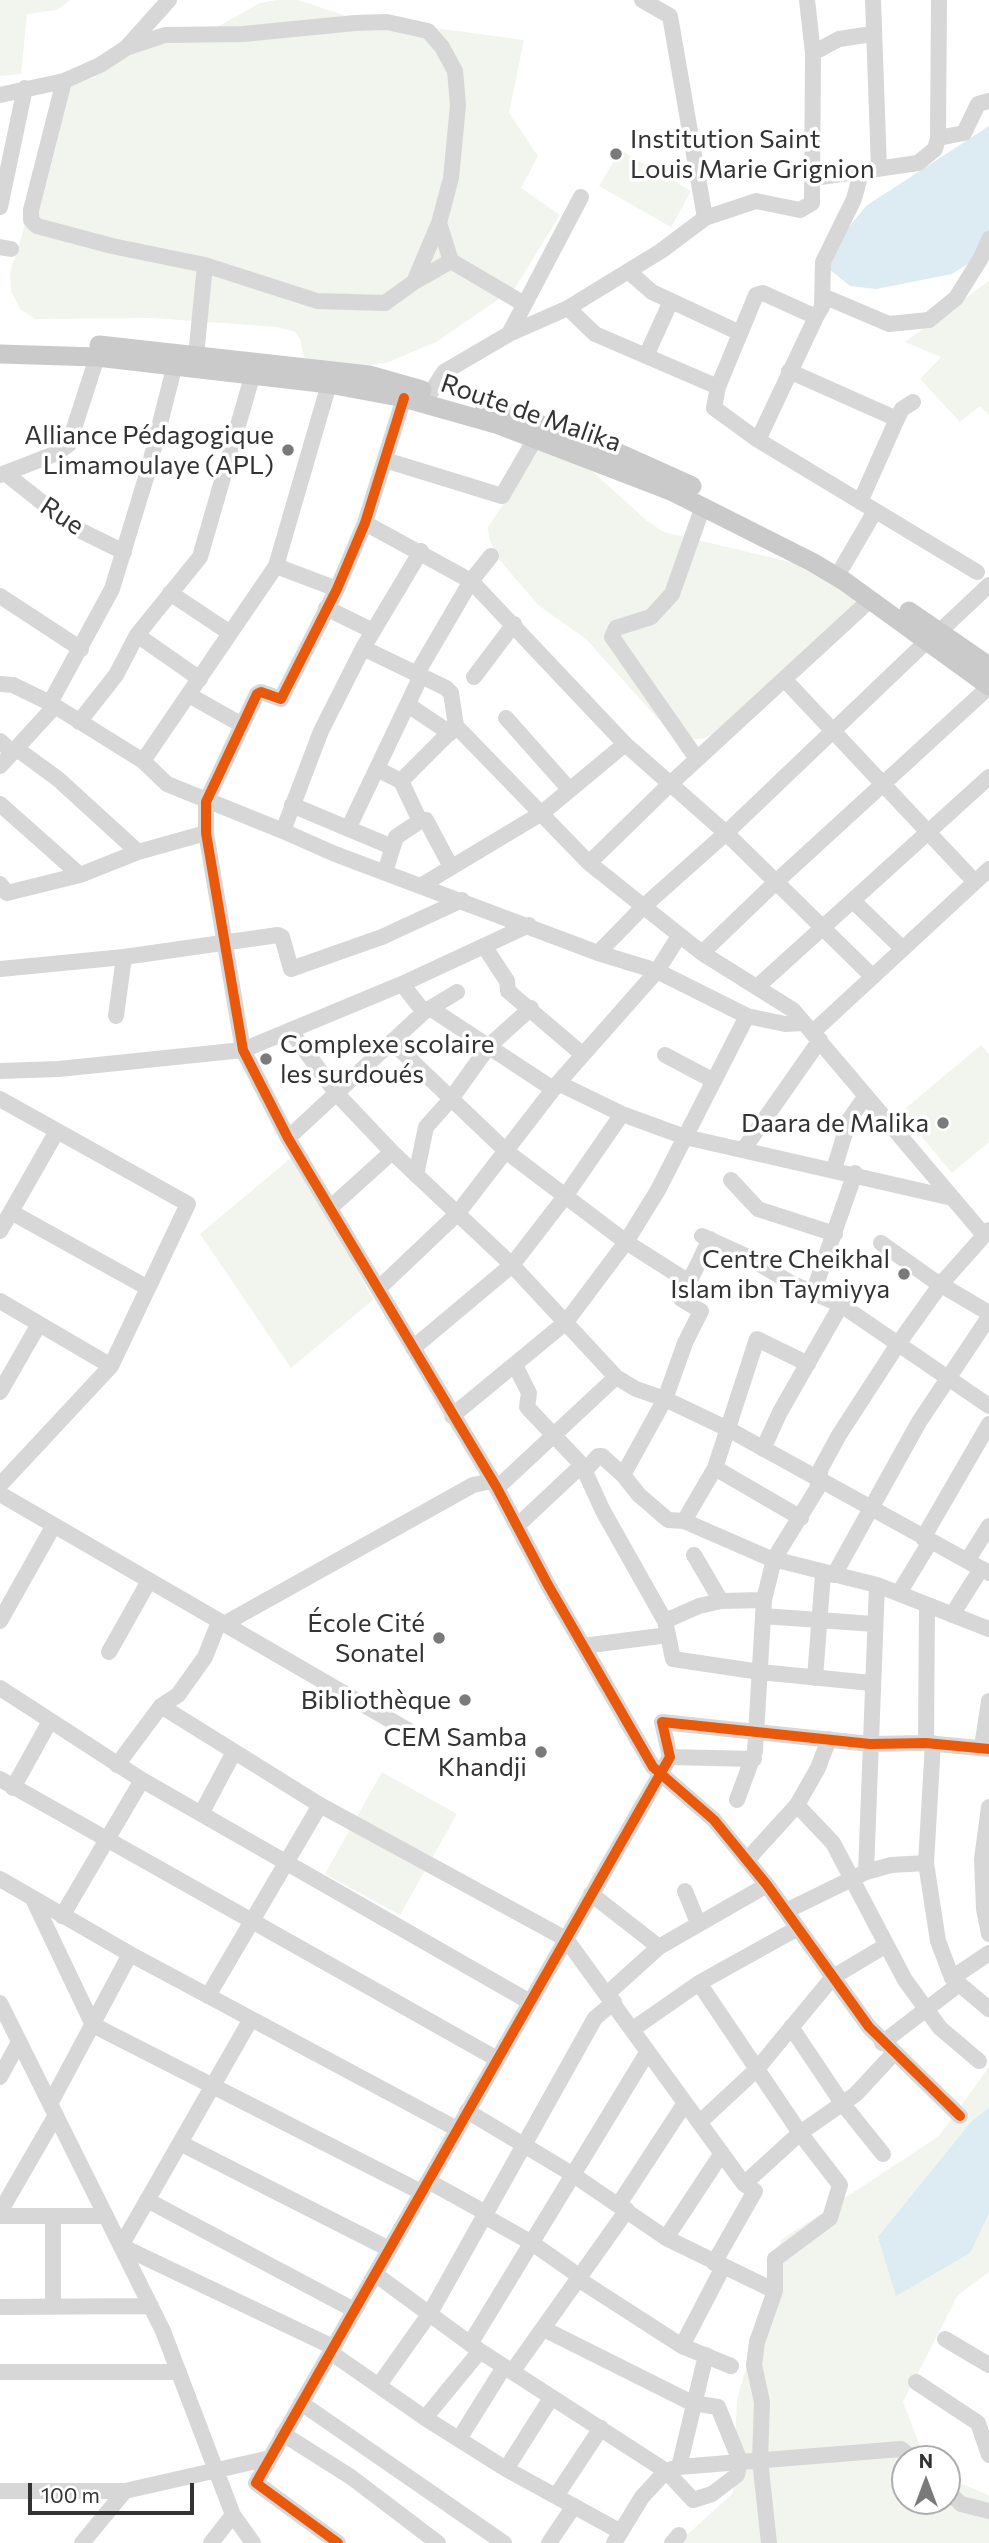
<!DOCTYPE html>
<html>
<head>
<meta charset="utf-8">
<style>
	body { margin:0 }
	#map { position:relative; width:989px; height:2543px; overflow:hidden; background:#fff; font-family:Commissioner,sans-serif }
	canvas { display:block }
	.north { position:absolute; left:891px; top:2445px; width:70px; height:70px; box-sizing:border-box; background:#fff; border:2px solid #adadad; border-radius:50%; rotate:0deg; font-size:19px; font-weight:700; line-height:28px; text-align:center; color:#333 }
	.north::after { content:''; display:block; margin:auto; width:24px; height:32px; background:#7a7a7a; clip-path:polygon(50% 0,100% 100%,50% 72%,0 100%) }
	.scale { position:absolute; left:28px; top:2483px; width:166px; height:32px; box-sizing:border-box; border:4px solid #333; border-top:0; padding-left:9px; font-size:21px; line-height:24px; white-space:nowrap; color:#333; -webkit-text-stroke:5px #fff; paint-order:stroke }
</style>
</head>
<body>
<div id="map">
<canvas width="989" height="2543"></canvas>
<div class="north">N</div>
<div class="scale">100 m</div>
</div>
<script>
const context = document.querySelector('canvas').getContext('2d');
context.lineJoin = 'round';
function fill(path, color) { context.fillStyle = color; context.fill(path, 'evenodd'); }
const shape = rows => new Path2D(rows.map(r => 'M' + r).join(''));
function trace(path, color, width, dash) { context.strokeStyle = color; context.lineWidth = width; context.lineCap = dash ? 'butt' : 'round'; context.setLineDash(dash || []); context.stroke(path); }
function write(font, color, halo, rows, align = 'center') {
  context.font = font + ' Commissioner,sans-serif'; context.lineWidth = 7; context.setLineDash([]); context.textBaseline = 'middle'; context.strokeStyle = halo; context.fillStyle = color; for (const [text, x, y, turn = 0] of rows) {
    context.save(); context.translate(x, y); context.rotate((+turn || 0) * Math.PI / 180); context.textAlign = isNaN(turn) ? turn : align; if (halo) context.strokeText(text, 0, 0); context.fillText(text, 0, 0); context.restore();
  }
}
const green = shape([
	[0,0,70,0,57,10,27,14,21,74,0,76],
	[277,0,298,0,346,16,524,40,509,113,538,156,521,188,560,215,515,288,436,342,389,362,366,366,311,361,304,357,300,339,295,332,277,327,153,318,35,319,20,309,11,291,10,272,22,235,55,90,95,77,130,50,212,30,260,3],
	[620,150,691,191,671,227,599,186],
	[989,281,989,415,980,406,960,422,920,379,941,357,905,342],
	[532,447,591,470,647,521,664,532,794,563,824,577,859,603,718,732,701,739,688,739,677,734,655,716,586,639,538,605,498,558,489,538,488,527,505,502],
	[981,1045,989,1054,989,1142,952,1173,901,1112],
	[292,1157,334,1225,373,1300,291,1368,200,1234],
	[382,1772,457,1814,400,1915,325,1874],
	[989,2067,989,2272,958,2295,903,2402,925,2459,905,2459,905,2501,947,2501,947,2478,989,2495,989,2543,678,2543,733,2493,737,2400,781,2240,939,2136]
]);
const water = shape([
	[989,126,989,239,974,260,952,274,876,289,850,286,829,269,828,253,866,206],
	[989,2108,989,2213,970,2253,896,2296,878,2237,972,2121]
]);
const minor = shape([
	[642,0,670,16,705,218],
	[873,0,879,169],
	[813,53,839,39,872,34],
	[64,81,31,210,31,220,37,226,112,246,205,265,317,301,385,303,414,282,439,223,451,178,458,105,455,71,442,47,428,31,387,22,355,23,243,34,165,35,126,48],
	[0,95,64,81,100,65,126,48,169,0],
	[938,138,964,133,978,104,989,101],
	[857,173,859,180,854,199,823,262,822,307,816,317,763,293,756,295,718,387,714,408,758,440,977,572],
	[814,178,918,163,935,149,938,138,939,0],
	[0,207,25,88],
	[439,223,451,261,524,304],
	[0,247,11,249],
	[628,271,652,292,740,333],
	[414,282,451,261],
	[823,296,889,324,929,320,956,298,981,258,989,239],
	[568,308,595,334,718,387],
	[509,334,581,197],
	[196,356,205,265],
	[646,356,671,301],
	[789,371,897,419],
	[431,392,444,372,509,334,568,308,661,251,705,218,756,201,800,210,812,203,813,53,807,0],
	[404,398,365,523,337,589,281,699,261,692,257,694,206,802,206,833,243,1050,288,1138,497,1488,548,1585,653,1767,714,1820,767,1885,869,2027,960,2116],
	[758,440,816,317],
	[385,460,502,496,535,439],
	[5,473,73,527,124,552],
	[0,475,57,453,69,444,97,357],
	[860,502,897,419,902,409,913,402],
	[365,523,471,581,625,744,726,833,873,977],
	[276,566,337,589],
	[843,566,875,511],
	[170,593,230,633],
	[0,596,81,649],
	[326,608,373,631],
	[939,632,989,585],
	[137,635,200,679],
	[363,648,446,688,451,693,456,726],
	[416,675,471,581,491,556],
	[474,677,514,624],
	[785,680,975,882],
	[0,684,13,685,50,703,143,761,167,784,283,831,321,731,363,648,421,551],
	[189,695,242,725],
	[50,703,112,589,148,471,174,368],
	[408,705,450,733],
	[506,718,570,790],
	[79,722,116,675,137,635,200,557,252,377],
	[0,741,13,753],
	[17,749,58,779,138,852,206,833],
	[697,759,612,637,616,628,651,617,672,594,703,506],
	[143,761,276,566,329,384],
	[0,766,55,706],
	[377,769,401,781,420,821,426,820,451,867],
	[401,781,456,726,589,863,702,953,793,1010,984,1235],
	[0,804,80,875],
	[292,805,392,847],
	[348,829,421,676],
	[283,831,335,854,598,953,657,971,558,1083,457,1214,378,1289],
	[589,863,669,785,870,600],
	[385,872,396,837,420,821],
	[0,884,7,893,80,875,138,852],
	[422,885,542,813,625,744],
	[853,901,903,949],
	[679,936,657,971,747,1016,785,1024,802,1023],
	[484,946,507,981,508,991,582,1054],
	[598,953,643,907,726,833,927,641],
	[702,953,777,881,989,687],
	[0,969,124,957,278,935,282,937,291,969,382,937,462,900],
	[402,984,424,1012],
	[757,987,989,777],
	[430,1008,553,1089],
	[116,1016,124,957],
	[290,1030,337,1094,392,1152,512,1265,616,1377,636,1389,665,1399,728,1429,989,1573],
	[813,1032,989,869],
	[393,1043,507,1152,626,1242,689,1282],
	[665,1055,714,1081],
	[0,1071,59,1069,243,1050,402,984,529,925],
	[558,1083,622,1114,685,1137,948,1197],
	[0,1099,188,1204,111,1366,0,1485],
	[288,1138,424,1012,457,992],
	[743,1150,820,1040],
	[834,1169,849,1120,865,1097],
	[416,1175,426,1127,451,1099,489,1046,531,1008],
	[731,1180,758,1209,835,1234],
	[330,1208,392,1152],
	[11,1212,148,1288],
	[0,1231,57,1131],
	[702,1236,746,1256,791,1283,841,1305,989,1406],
	[881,1243,933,1280,989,1313],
	[813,1293,855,1173],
	[0,1301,111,1366],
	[413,1348,512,1265,566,1195,622,1114],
	[515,1365,529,1393,527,1407,582,1465,603,1511,665,1621,673,1659,760,1672,871,1683],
	[0,1392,39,1324],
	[452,1416,566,1322,626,1242,658,1190,747,1016],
	[763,1449,780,1412,841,1305],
	[715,1468,801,1518],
	[584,1472,598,1456,602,1456,623,1475,639,1495,668,1520,684,1521,715,1468,757,1339,808,1364],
	[623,1475,665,1399,685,1343,701,1311,681,1299,710,1239],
	[497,1488,616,1377],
	[0,1494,423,1739],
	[684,1521,769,1558,877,1585,989,1629],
	[517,1526,582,1465],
	[923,1538,989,1424],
	[694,1555,721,1601],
	[967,1561,989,1526],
	[834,1575,919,1422,989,1317],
	[899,1593,930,1542],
	[952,1615,981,1569],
	[763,1616,874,1624],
	[0,1621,54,1525],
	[665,1621,699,1606,721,1601,764,1600],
	[224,1624,473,1485,492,1481],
	[583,1646,668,1635],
	[109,1652,149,1581],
	[815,1678,823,1574],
	[0,1688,142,1780,530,2002],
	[161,1706,320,1805,566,1939,744,2184,755,2191,714,2263],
	[926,1743,927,1605],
	[933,1743,926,1863,938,1941,952,1978,989,2009],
	[982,1747,989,1701],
	[670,1757,754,1759],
	[117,1765,161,1706,178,1695,205,1657,219,1622],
	[0,1779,497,2059],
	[13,1788,50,1721],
	[737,1800,755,1751,764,1600,774,1559,817,1489,821,1468,839,1435,898,1344,941,1284,989,1230],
	[797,1805,833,1843,905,1980,940,2028,979,2061],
	[989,1807,982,1859,984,1909,989,1934],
	[201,1814,234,1752],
	[747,1860,797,1805,818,1768,829,1739],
	[866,1872,877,1585],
	[0,1879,130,1954,457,2129],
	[685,1891,698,1923],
	[591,1894,659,1947],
	[34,1901,93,2025,421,2192],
	[786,1911,866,1872,891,1865,926,1863],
	[62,1916,142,1780],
	[952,1978,989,1953],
	[699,1983,800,2133,840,2185,830,2218,775,2259,775,2291,757,2342,754,2365,762,2402,760,2460,769,2543],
	[608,1993,659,1947,767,1885],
	[208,1996,320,1805],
	[0,2003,163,2331,233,2515,253,2543],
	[251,2019,121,2246,333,2347],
	[791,2027,842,2103,883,2154],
	[633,2029,699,1983,798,1928],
	[882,2043,958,1985],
	[0,2077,19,2042],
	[50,2104,130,1954],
	[467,2111,572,2174,666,2238,775,2291],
	[700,2122,757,2069,833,1977,885,1946],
	[180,2143,389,2249],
	[428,2181,486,2213],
	[744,2184,800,2133,856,2094,894,2053],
	[147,2200,354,2310],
	[619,2204,685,2103],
	[0,2212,56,2115],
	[0,2216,106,2216],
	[484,2216,532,2243,579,2276],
	[666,2238,722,2153],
	[375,2274,480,2351,666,2471,693,2500,712,2494,737,2475,740,2461,718,2407,692,2403,544,2329],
	[578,2279,682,2346,731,2366],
	[0,2307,151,2306],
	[53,2307,53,2216],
	[945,2339,989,2365],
	[470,2344,647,2053],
	[682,2346,723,2267],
	[330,2352,425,2418,506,2469,621,2532],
	[0,2372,179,2372],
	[512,2372,627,2210],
	[916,2382,978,2423,989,2455],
	[379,2385,430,2313,595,2018,614,2002],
	[301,2403,504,2543],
	[425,2418,480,2351],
	[283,2434,351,2477,438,2543],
	[459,2439,504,2367],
	[679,2467,706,2355],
	[506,2469,551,2398],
	[0,2491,125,2491,270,2458],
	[947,2491,961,2504,989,2511],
	[556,2496,601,2428],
	[82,2543,125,2491],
	[211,2543,233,2515],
	[338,2543,256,2483,670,1757,662,1722,870,1744,926,1743,989,1749],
	[549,2543,574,2506],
	[614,2543,642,2497,666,2471,679,2467,901,2449,913,2459],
	[672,2543,679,2535]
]);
const major = shape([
	[99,345,369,375,422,390],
	[0,354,97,357,329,384,404,398,496,424,673,492,812,562,844,581,989,686],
	[485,407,592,441,692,486],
	[909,611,989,666]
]);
const cycleway = shape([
	[404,398,365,523,337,589,281,699,261,692,257,694,206,802,206,833,243,1050,288,1138,497,1488,548,1585,653,1767,714,1820,767,1885,869,2027,960,2116],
	[338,2543,256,2483,670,1757,662,1722,870,1744,926,1743,989,1749]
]);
const markers = [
	[616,154,7,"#7a7a7a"],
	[288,450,7,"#7a7a7a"],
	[266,1059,7,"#7a7a7a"],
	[943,1123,7,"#7a7a7a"],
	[904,1274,7,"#7a7a7a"],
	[439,1638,7,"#7a7a7a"],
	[465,1700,7,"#7a7a7a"],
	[541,1752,7,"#7a7a7a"]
];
const poiNames = [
	["Institution Saint",630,139,"left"],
	["Louis Marie Grignion",630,169,"left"],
	["Alliance Pédagogique",274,435],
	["Limamoulaye (APL)",274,465],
	["Complexe scolaire",280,1044,"left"],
	["les surdoués",280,1074,"left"],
	["Daara de Malika",929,1123],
	["Centre Cheikhal",890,1259],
	["Islam ibn Taymiyya",890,1289],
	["École Cité",425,1623],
	["Sonatel",425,1653],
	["Bibliothèque",451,1700],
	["CEM Samba",527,1737],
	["Khandji",527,1767]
];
const streetNames = [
	["Route de Malika",531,413,19],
	["Rue",62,516,33]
];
fill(green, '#f1f5ed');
fill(water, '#ddebf3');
trace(minor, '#d7d7d7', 16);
trace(major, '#cacaca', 19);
trace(cycleway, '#e8590c', 10);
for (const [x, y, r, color] of markers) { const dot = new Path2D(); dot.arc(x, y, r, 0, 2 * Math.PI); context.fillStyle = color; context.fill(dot); trace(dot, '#fff', 2.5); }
write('26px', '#333', '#fff', poiNames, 'right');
write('26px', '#333', '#fff', streetNames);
</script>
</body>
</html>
